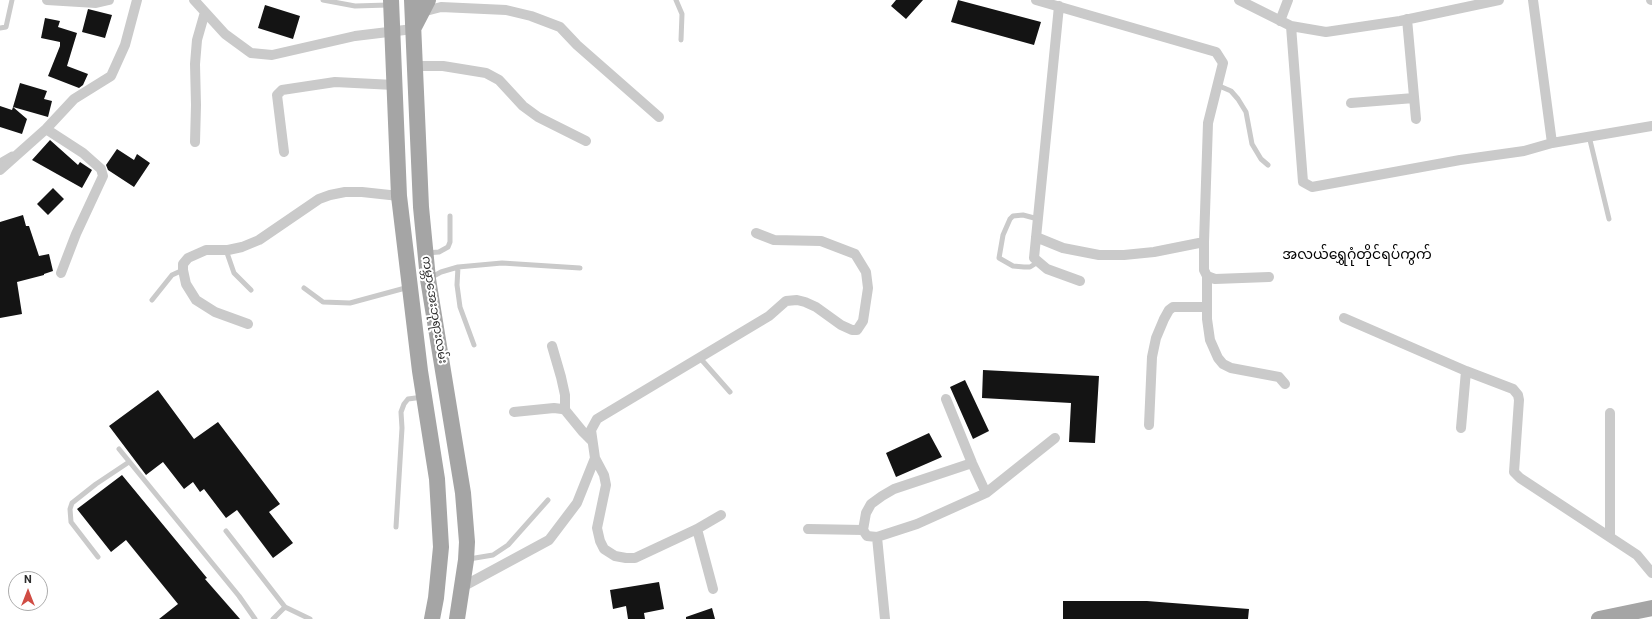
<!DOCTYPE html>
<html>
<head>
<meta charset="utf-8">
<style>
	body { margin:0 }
	#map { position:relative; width:1652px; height:619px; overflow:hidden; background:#fff; font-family:Roboto,sans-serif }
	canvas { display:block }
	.north { position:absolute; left:8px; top:571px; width:40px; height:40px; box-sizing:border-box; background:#fff; border:1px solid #ababab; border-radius:50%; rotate:0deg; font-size:11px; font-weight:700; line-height:16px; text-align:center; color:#2d2d2d }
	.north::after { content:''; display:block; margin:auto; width:14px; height:18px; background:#d04c44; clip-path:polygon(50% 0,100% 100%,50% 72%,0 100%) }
</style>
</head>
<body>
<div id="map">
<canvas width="1652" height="619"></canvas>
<div class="north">N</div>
</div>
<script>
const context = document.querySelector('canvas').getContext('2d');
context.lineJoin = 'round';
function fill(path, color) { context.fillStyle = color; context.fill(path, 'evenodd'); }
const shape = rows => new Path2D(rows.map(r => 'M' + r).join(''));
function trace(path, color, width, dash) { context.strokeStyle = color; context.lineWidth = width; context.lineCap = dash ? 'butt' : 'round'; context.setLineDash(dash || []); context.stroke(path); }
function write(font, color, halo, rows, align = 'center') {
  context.font = font + ' Roboto,"Noto Sans Myanmar",sans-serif'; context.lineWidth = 4; context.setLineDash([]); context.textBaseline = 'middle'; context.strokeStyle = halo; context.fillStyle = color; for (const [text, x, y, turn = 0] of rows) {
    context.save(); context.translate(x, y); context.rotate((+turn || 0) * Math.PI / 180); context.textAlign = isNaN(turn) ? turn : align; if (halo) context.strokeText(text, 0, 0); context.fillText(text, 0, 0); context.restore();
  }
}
const building = shape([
	[896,0,923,0,906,19,891,6],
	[958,0,1041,22,1034,45,951,22],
	[265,5,300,16,293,39,258,28],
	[88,9,112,15,105,38,82,32],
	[45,18,60,21,58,27,77,33,67,66,88,74,83,85,79,88,48,76,60,46,60,42,41,38],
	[20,83,47,91,44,99,52,101,48,117,13,107],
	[0,106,12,110,13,107,27,119,22,134,0,127],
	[50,140,78,165,80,162,92,170,82,188,32,160],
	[117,149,134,160,137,154,150,163,134,187,108,170,106,165],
	[53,188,64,199,48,215,37,204],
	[23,215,26,226,29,226,39,256,49,254,53,271,44,274,44,275,17,282,22,314,0,318,0,222],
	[983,370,1099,376,1095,443,1069,442,1071,403,982,398],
	[965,380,989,431,973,439,950,387],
	[158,390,194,439,218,422,280,504,269,512,293,543,273,558,237,510,226,518,204,489,200,492,193,482,184,489,163,462,146,475,109,426],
	[929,433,942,457,896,477,886,453],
	[122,475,207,578,205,579,240,619,159,619,178,604,126,540,111,552,77,509],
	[659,582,664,609,644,613,645,619,628,619,626,606,613,609,610,590],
	[1063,601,1147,601,1249,609,1248,619,1063,619],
	[712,608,715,619,686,619,686,617]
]);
const lane = shape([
	[323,0,355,6,388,5],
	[676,0,682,14,681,40],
	[0,28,6,27,12,0],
	[1217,85,1231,91,1238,99,1246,112,1252,144,1261,159,1268,165],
	[1589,136,1609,219],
	[0,161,12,154],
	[1038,219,1023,215,1013,216,1010,219,1003,235,999,258,1013,266,1024,267,1030,267,1038,262],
	[226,250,234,273,251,290],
	[426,253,439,252,448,247,450,242,450,216],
	[458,267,457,285,460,307,474,345],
	[430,278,441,272,458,267,502,263,580,268],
	[304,288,323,302,350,303,409,287],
	[152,300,172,275,183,270],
	[700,358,730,392],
	[119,449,239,596,255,619],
	[396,527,402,428,401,412,404,404,408,399,423,397],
	[226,531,285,607,310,619],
	[98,557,71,522,70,509,72,503,96,484,129,462],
	[469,559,493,555,508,545,548,500],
	[273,619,285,607]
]);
const street = shape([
	[47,0,96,3,109,0],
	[194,0,225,34,251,53,272,55,355,36,413,29],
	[1036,0,1216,52,1223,63,1208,123,1204,242,1204,270,1207,276,1207,319,1210,340,1218,358,1223,364,1231,368,1279,377,1285,384],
	[1239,0,1291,26,1326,32,1400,21,1499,0],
	[1533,0,1552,143],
	[1651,0,1652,0],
	[1059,6,1034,258,1047,269,1080,281],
	[422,12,441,7,506,10,531,16,560,27,577,45,659,117],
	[1407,19,1416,119],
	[1280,21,1288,0],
	[1291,26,1303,182,1312,187,1460,160,1524,151,1552,143,1652,126],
	[415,66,443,66,486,73,499,80,523,106,538,117,586,141],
	[1351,103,1414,98],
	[46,129,83,153,101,169,103,176,76,234,61,273],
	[195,142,196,105,195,64,197,40,205,12],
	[284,152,277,95,282,90,335,82,394,85],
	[0,170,46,129,74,99,111,76,125,45,137,0],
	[1036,237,1063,248,1099,255,1124,255,1154,252,1204,242],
	[1207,276,1215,279,1269,277],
	[1344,318,1466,371,1513,389,1518,395,1519,400,1514,472,1520,478,1637,555,1652,573],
	[248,324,215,312,196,300,186,284,183,270,183,264,188,258,206,250,228,250,242,247,259,240,319,199,330,195,345,192,362,192,399,196],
	[552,346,561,377,565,395,565,410],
	[946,399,972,463,986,493],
	[514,412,554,408,562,409,565,410,583,432,592,441],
	[1610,413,1610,537],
	[1149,425,1152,357,1156,338,1164,319,1169,310,1173,307,1207,307],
	[1461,428,1466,371],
	[972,463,894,489,882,496,871,504,866,513,863,530,867,536,877,537,917,524,986,493,1055,438],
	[721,515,697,529,635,558,626,558,615,556,604,549,600,541,597,528,606,485,604,475,595,458,591,430,597,419,769,316,786,301,797,300,805,302,816,307,841,325,852,330,857,330,863,321,868,288,866,272,855,254,821,241,774,240,756,233],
	[697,529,713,589],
	[808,529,863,530],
	[877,537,885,619],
	[462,587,549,540,577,503,595,458]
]);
const primary = shape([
	[391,0,399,196,420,371,437,479,441,547,436,598,432,619],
	[412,0,421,207,428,279,463,493,467,542,466,560,457,619],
	[414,27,428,0],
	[1599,619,1652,608]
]);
const streetNames = [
	["ကမ္ဘာအေးဘုရားလမ်း",434,310,81]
];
const quarterNames = [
	["အလယ်ရွှေဂုံတိုင်ရပ်ကွက်",1357,255]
];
fill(building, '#141414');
trace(lane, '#cacaca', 5);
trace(street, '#cacaca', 10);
trace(primary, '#a5a5a5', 16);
write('12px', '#2d2d2d', '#fff', streetNames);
write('14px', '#000', '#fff', quarterNames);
</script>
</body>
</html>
